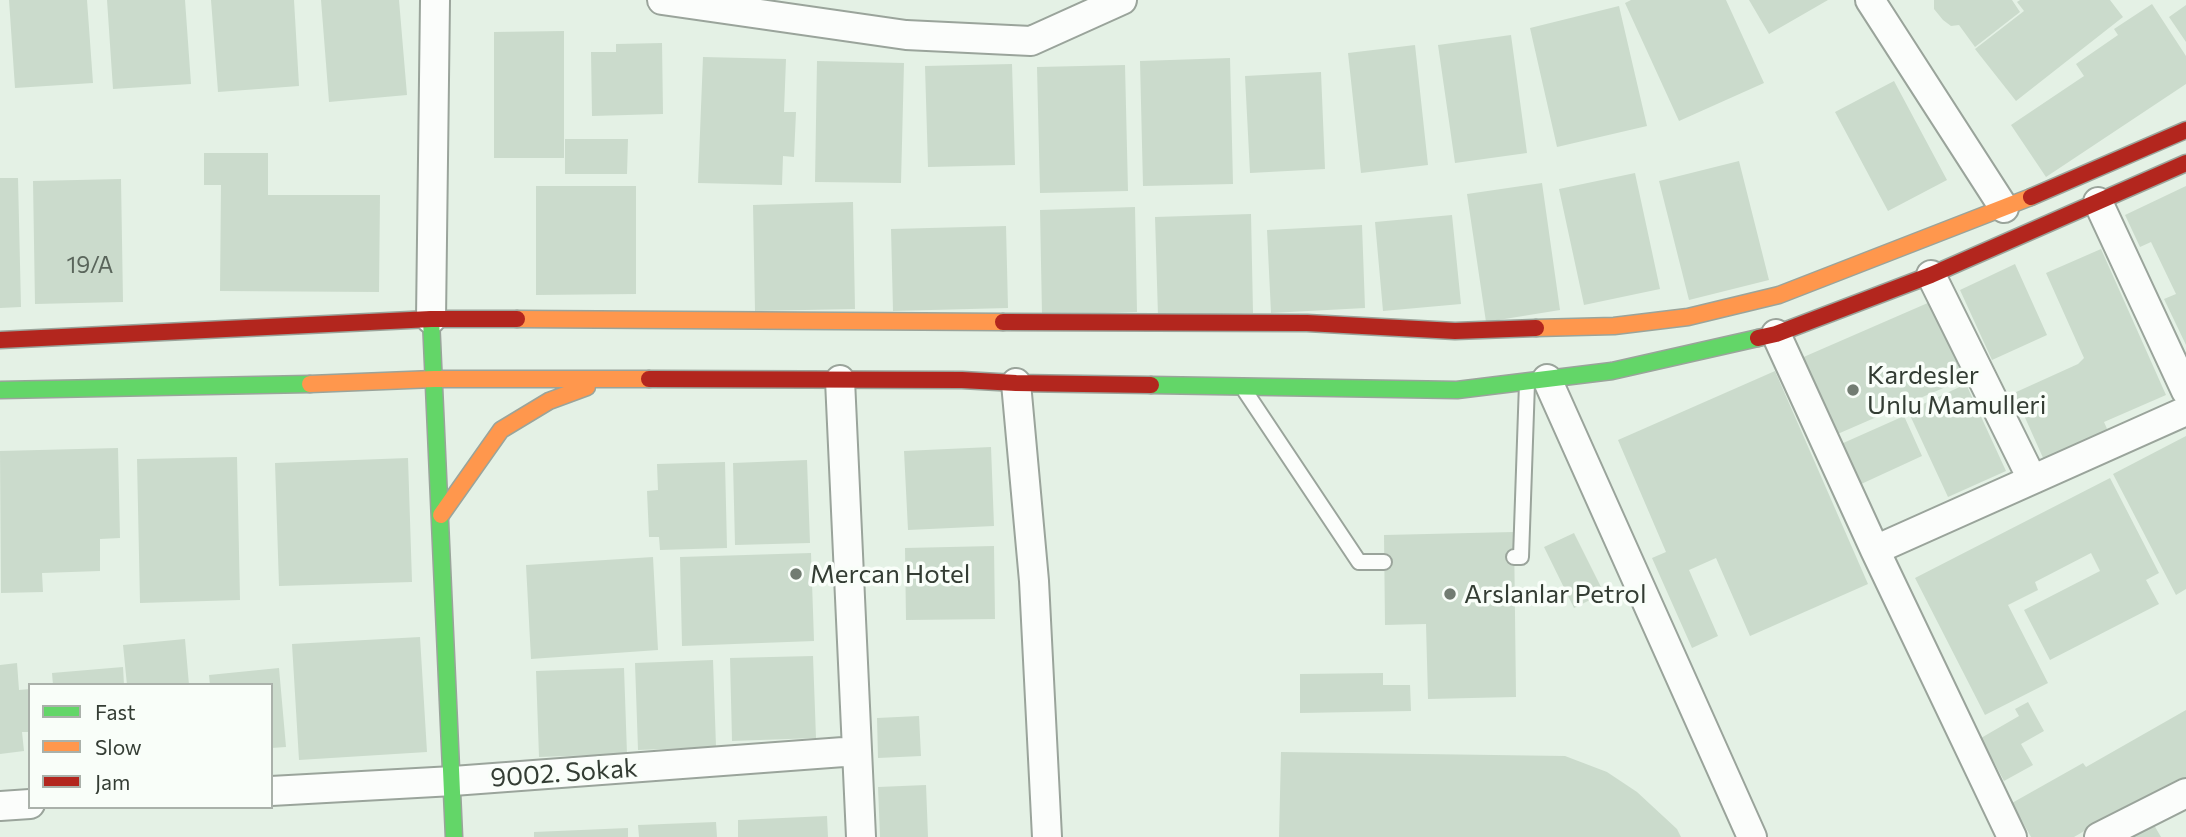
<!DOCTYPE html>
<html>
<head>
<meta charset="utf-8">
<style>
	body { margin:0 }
	#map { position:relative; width:2186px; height:837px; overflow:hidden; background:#e4f1e5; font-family:Commissioner,sans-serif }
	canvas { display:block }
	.legend { position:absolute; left:28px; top:683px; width:245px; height:126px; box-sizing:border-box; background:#f9fef9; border:2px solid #aab1aa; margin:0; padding:9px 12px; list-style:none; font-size:21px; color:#343d34 }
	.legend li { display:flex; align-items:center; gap:14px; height:35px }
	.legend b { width:35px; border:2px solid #aab1aa }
</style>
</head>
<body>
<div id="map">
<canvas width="2186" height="837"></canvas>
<ul class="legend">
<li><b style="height:9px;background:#63d668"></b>Fast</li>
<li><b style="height:9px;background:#ff974d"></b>Slow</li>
<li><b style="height:9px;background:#b3261e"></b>Jam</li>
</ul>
</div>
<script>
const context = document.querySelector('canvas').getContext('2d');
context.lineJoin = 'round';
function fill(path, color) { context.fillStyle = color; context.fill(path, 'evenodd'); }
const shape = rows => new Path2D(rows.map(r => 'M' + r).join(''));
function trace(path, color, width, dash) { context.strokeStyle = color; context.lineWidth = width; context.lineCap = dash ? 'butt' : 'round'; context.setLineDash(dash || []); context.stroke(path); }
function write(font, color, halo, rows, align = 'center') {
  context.font = font + ' Commissioner,sans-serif'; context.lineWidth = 7; context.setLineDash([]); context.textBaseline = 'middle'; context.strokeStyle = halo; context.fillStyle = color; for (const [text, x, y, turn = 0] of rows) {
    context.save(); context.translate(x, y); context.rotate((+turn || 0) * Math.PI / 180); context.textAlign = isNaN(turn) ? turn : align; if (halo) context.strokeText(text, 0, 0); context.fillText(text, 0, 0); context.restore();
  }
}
const building = shape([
	[9,0,87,0,93,83,15,88],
	[107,0,185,0,191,84,113,89],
	[211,0,294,0,299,86,218,92],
	[321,0,399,0,407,95,329,102],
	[1631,0,1726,0,1764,83,1679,121,1625,3],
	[1749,0,1828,0,1769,34],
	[1934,0,2012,0,2020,12,1975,47,1959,25,1951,26,1943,20,1934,9],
	[2020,0,2110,0,2123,17,2016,101,1975,49,2024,11,2017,2],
	[2152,4,2186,56,2186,84,2046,177,2011,125,2084,76,2076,64,2118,35,2114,29],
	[2186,5,2186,42,2169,17],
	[1619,6,1647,126,1557,147,1530,28],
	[564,31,564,158,494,158,494,32],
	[1511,35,1527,153,1455,163,1438,45],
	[662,43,663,114,592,116,591,52,616,52,616,44],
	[1415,45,1428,165,1361,173,1348,53],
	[703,57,786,59,784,112,796,112,794,157,783,156,782,185,698,183],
	[1230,58,1233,184,1143,186,1140,61],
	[817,61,904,63,901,183,815,182],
	[1012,64,1015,165,928,167,925,66],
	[1125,65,1128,191,1040,193,1037,67],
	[1321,72,1325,169,1250,173,1245,76],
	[1894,81,1947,180,1888,211,1835,112],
	[565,139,628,139,627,174,565,174],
	[204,153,268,153,268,195,380,195,379,292,220,291,221,185,204,185],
	[1739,161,1769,280,1689,300,1659,181],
	[1635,173,1660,289,1584,305,1559,189],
	[0,178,18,178,21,307,0,308],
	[121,179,123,302,35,304,33,181],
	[1542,183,1560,310,1486,322,1467,194],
	[536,186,636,186,636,294,536,295],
	[2186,186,2186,345,2164,299,2176,294,2151,242,2140,247,2125,215],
	[853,202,855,309,755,311,753,205],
	[1135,207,1137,312,1042,315,1040,210],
	[1251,214,1253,313,1158,316,1155,217],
	[1452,215,1461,304,1383,311,1375,222],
	[1362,225,1365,308,1271,313,1267,230],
	[1006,226,1008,308,893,311,891,229],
	[2101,249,2166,395,2104,422,2108,431,2044,460,2014,393,2078,364,2084,358,2046,273],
	[2015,264,2047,335,1992,360,1960,290],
	[1930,302,1964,379,1833,436,1799,359],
	[1775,371,1868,584,1750,636,1716,558,1689,570,1718,636,1692,648,1652,558,1666,552,1618,440],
	[1966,384,2006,471,1948,497,1908,411],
	[1904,416,1922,456,1859,485,1841,444],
	[2186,436,2186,589,2176,595,2113,474],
	[991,447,994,526,908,530,904,451],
	[118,448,120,538,100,539,100,571,42,573,43,592,1,593,0,451],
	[237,457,240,600,140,603,137,459],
	[408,458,412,582,279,586,275,463],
	[807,460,810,543,735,545,733,463],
	[725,462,727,548,660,550,659,537,649,537,647,491,658,490,657,464],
	[2110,478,2159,573,2146,580,2159,604,2050,660,2024,610,2100,571,2091,553,2035,582,2038,590,2008,605,2048,683,1985,715,1915,578],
	[1514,532,1516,697,1428,699,1426,624,1385,625,1384,535],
	[1574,533,1604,593,1574,608,1544,547],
	[994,546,995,619,906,620,905,548],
	[811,553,814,641,682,646,680,557],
	[653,557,658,650,531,659,526,565],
	[420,637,427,752,299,760,292,644],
	[185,639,189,685,127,685,123,645],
	[813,656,816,738,732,741,730,658],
	[713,660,716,747,638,750,635,663],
	[17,663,19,690,30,689,30,732,22,732,24,751,0,754,0,665],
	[123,667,124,685,53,685,52,673],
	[279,668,286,747,271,748,271,685,210,685,209,675],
	[624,668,627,754,539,757,536,671],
	[1383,673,1383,685,1410,685,1411,711,1300,713,1300,674],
	[2028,702,2044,731,2021,744,2033,765,2004,781,1981,738,2019,716,2015,709],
	[2186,710,2186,790,2093,826,2074,837,2031,837,2012,803,2083,763,2086,767],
	[919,716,921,756,878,758,877,718],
	[1281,752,1565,756,1607,772,1637,792,1677,829,1681,837,1279,837],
	[926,785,928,837,880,837,878,787],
	[827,816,828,837,738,837,738,820],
	[716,822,717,837,639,837,638,825],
	[2154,825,2161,837,2133,837],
	[628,828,628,837,534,837,534,832]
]);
const lane = shape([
	[1245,391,1359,562,1384,562],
	[1514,557,1521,557,1527,383]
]);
const street = shape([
	[662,0,906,35,1031,41,1122,0],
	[1870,0,2004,208],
	[2098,202,2186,391],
	[1931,275,2032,479],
	[431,319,435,0],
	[1776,334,1875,550,2012,837],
	[1547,379,1752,837],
	[840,380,861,837],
	[1016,383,1034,581,1047,837],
	[1875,550,2186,411],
	[271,791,453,781,857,751],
	[0,806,30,804],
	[2099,837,2186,793]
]);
const fast = shape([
	[431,319,454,837],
	[1151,385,1457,390,1612,371,1758,338],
	[0,390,310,384]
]);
const slow = shape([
	[517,319,1003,322],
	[1536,328,1614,326,1688,317,1779,295,2031,197],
	[310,384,434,379,649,379],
	[441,515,501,430,549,401,587,387]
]);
const jam = shape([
	[2031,197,2186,130],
	[1003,322,1307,323,1455,331,1536,328],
	[1758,338,1776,334,1931,275,2186,163],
	[0,340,431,319,517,319],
	[649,379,962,380,1016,383,1151,385]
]);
const markers = [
	[1853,390,7,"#727c72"],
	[796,574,7,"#727c72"],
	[1450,594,7,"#727c72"]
];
const numberNames = [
	["19/A",90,265]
];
const poiNames = [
	["Kardesler",1867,375],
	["Unlu Mamulleri",1867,405],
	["Mercan Hotel",810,574],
	["Arslanlar Petrol",1464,594]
];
const streetNames = [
	["9002. Sokak",564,773,-4]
];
fill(building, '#cbdbcc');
trace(lane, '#9aa49b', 18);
trace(street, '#9aa49b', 32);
trace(fast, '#9aa49b', 19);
trace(slow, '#9aa49b', 19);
trace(jam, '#9aa49b', 19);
trace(lane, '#fbfdfb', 14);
trace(street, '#fbfdfb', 28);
trace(fast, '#63d668', 16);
trace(slow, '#ff974d', 16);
trace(jam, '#b3261e', 16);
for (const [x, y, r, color] of markers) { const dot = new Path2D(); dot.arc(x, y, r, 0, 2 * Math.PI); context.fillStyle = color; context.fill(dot); trace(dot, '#f9fef9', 2.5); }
write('23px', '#5a655b', null, numberNames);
write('26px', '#343d34', '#f9fef9', poiNames, 'left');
write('26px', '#343d34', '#f9fef9', streetNames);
</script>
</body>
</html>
